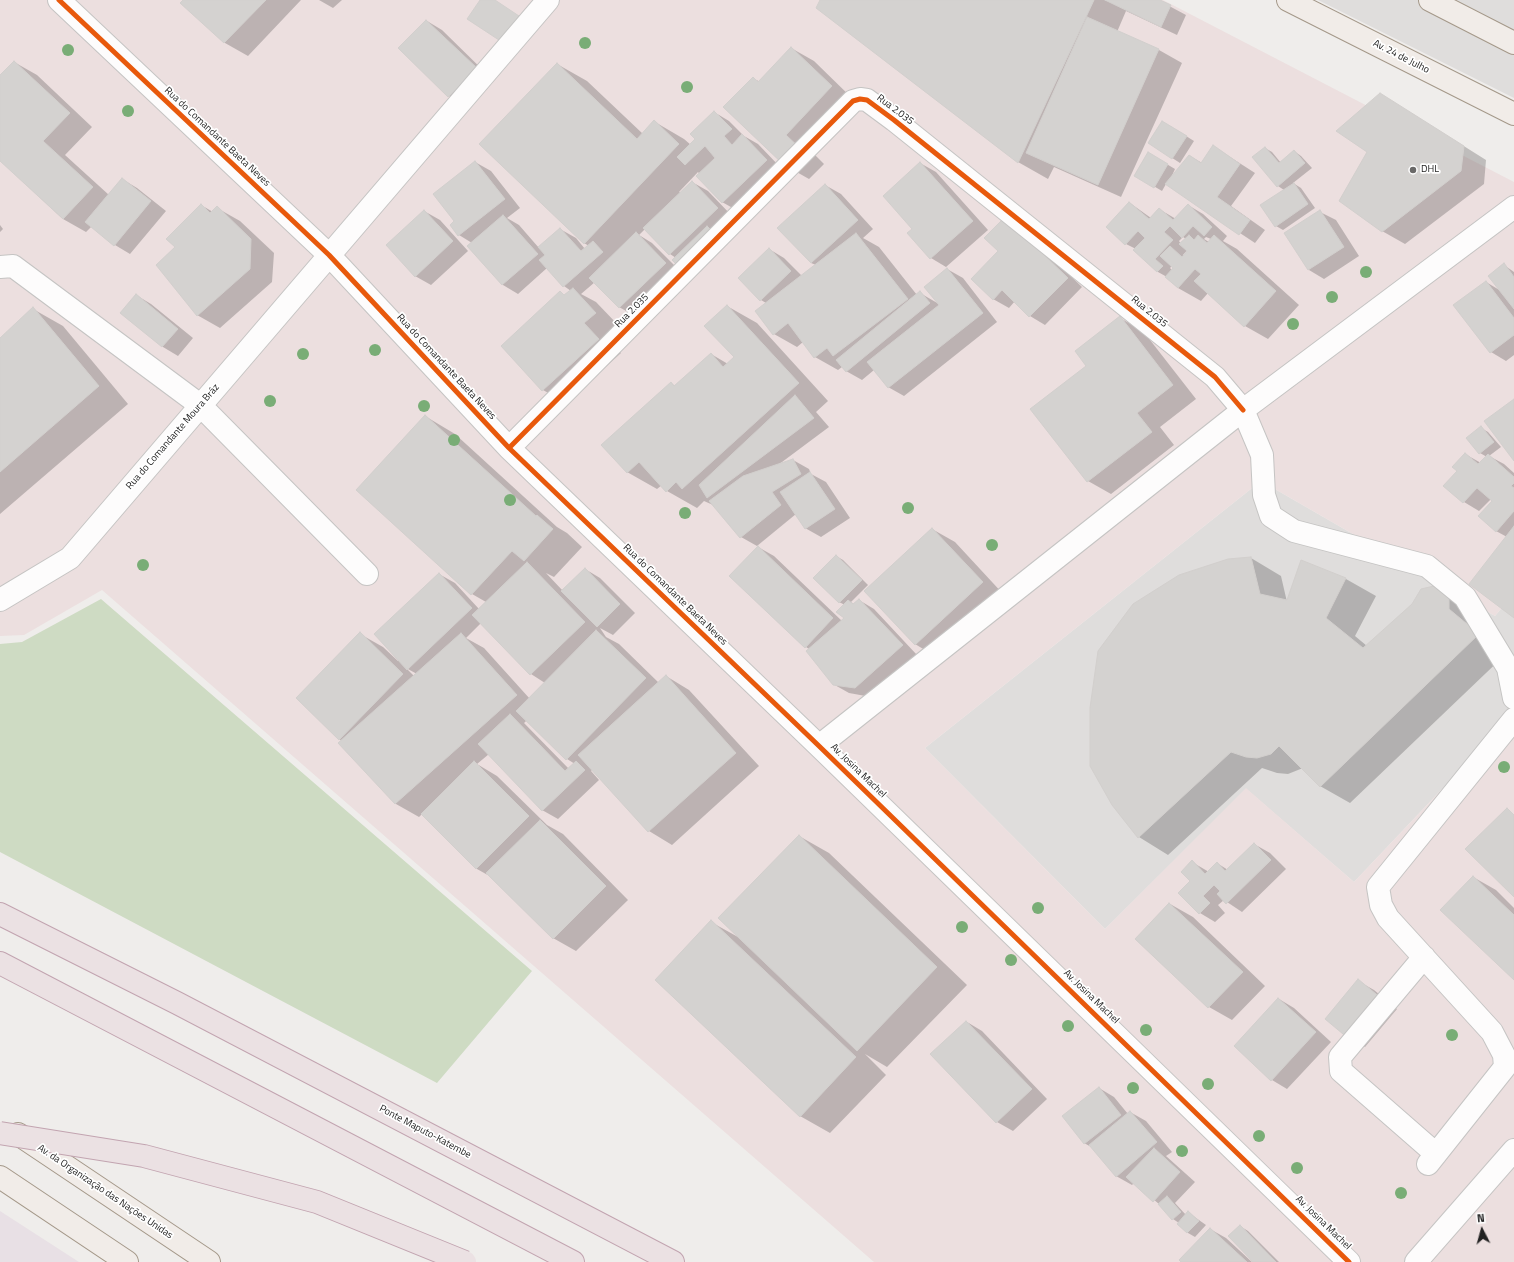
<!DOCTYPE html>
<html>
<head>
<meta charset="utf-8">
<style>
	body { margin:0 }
	#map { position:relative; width:1514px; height:1262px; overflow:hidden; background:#efedeb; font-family:"Titillium Web",sans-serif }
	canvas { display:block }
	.north { position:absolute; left:1462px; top:1210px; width:40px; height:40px; -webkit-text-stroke:3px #fff; paint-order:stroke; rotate:354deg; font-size:11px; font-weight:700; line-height:16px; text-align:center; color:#222 }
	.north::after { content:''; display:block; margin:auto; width:14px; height:18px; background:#222; clip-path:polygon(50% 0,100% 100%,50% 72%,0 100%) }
</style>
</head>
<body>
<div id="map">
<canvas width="1514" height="1262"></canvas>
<div class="north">N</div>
</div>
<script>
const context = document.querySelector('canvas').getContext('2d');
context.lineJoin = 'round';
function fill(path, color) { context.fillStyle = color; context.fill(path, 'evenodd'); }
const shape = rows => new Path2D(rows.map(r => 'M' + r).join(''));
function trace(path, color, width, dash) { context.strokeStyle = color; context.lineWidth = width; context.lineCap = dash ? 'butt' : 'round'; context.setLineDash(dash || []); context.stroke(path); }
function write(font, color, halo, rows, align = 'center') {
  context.font = font + ' "Titillium Web",sans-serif'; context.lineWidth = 3.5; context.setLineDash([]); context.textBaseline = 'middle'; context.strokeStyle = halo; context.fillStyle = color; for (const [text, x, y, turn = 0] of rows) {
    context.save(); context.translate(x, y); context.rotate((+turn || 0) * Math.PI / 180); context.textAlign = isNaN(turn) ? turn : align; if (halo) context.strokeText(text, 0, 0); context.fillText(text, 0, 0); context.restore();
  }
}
const residential = shape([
	[1318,0,1514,0,1514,98],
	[1261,481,1495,616,1514,593,1514,713,1354,882,1246,789,1105,929,925,748]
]);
const commercial = shape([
	[0,0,1163,0,1514,182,1514,593,1495,616,1261,481,925,748,1105,929,1246,788,1354,882,1514,713,1514,1262,874,1262,102,590,24,635,0,636]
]);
const industrial = shape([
	[0,1211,79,1262,0,1262]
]);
const forest = shape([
	[101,599,532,971,437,1083,0,852,0,644,22,642]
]);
const shadow = shape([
	[184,0,301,0,248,56,225,43,182,3],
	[319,0,342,0,333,8],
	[821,0,1158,0,1186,15,1177,35,1126,11,1117,32,1159,50,1182,63,1121,197,1054,167,1048,179,1018,162],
	[427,21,442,30,491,78,464,105,449,96,400,48],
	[791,48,814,61,854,100,808,148,824,164,809,179,786,166,753,78,760,82],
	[14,62,37,75,92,127,65,155,109,195,122,179,137,188,166,211,130,254,115,245,92,226,86,232,63,219,0,160,0,77],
	[557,64,587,81,643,134,655,122,684,139,691,145,696,139,714,112,729,121,744,136,758,144,782,169,738,211,722,202,698,172,679,192,681,193,692,182,708,191,733,217,676,258,670,254,645,229,639,235,652,243,681,272,635,316,619,307,595,282,581,294,596,302,619,326,606,337,621,353,566,403,543,390,561,293,566,296,571,291,564,286,547,268,518,294,503,285,468,246,472,243,459,235,455,222,475,162,491,171,520,208,507,218,519,225,539,248,560,229,576,238,585,249,589,246,584,243],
	[1381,94,1486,160,1484,184,1405,244,1382,231,1368,152],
	[1170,126,1194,141,1180,163,1149,143],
	[1213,146,1255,173,1231,206,1265,230,1255,243,1166,184,1162,191,1135,175,1148,153,1175,169,1170,180,1190,156,1202,163],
	[1265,148,1272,152,1281,163,1294,151,1301,156,1312,168,1293,183,1301,188,1315,208,1283,230,1276,226,1284,190,1278,186],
	[920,163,936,172,988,230,946,267,931,258,914,229],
	[825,185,841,194,873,229,863,238,879,247,917,295,920,293,939,304,947,269,963,278,997,322,904,396,888,387,874,370,862,380,846,371,842,367,838,370,815,357,803,342,797,347,774,334,766,303,761,300,769,249,784,258,802,276,816,265,811,263],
	[1130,203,1151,218,1159,209,1176,219,1188,205,1203,214,1227,236,1223,241,1237,249,1299,305,1268,339,1245,326,1208,293,1201,301,1178,288,1167,277,1158,272,1134,250,1136,249,1126,244],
	[1183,237,1186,239,1181,244,1179,241],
	[1206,237,1211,239,1209,242,1204,239],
	[1189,248,1185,256,1183,255],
	[1172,266,1174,268,1172,270,1170,268],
	[201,205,213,212,217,208,240,221,274,253,272,282,220,328,197,315,176,247],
	[424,211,440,220,468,251,431,285,415,276],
	[1320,212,1336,220,1359,256,1324,279,1309,270],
	[0,225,3,229,0,232],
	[1020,227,1082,287,1045,325,1030,316,1015,301,1009,308,993,299],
	[1504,265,1514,272,1514,355,1506,361,1491,352,1486,282,1501,291],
	[136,295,151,304,193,338,178,356,163,347,121,313],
	[727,306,757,323,828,401,816,412,829,427,778,465,793,460,809,469,811,474,826,482,850,518,821,537,805,528,796,514,757,546,741,537,713,505,704,501,697,508,667,491,662,485,657,489,627,472,671,383,675,386,711,354,728,364,735,358],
	[33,309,63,326,128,404,0,514,0,340],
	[1120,318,1143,331,1196,399,1160,427,1174,445,1111,494,1088,481,1088,366],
	[425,416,455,434,557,527,567,533,582,547,554,577,546,573,563,591,585,569,600,578,635,613,613,635,600,628,606,637,619,644,659,683,666,676,689,690,759,766,672,845,649,831,593,769,591,771,599,780,558,819,542,810,489,754,477,764,497,776,547,825,563,834,628,900,576,951,553,938,493,878,477,869,422,814,419,817,396,804,340,743,342,741,339,739,360,634,383,647,398,661,439,574,455,583,479,609,486,602,472,594],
	[481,623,531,674,545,683,530,699,484,648,466,638],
	[406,668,417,674,414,676],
	[527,720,567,759,575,764,569,769,524,723],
	[1481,428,1488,432,1501,447,1489,456,1504,464,1514,473,1514,617,1507,537,1496,531,1494,501,1491,499,1479,511,1464,502,1445,486,1458,471,1465,454,1481,463,1487,457,1480,453],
	[932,529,955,542,1005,596,938,658,915,644],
	[758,547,774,556,842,621,846,618,845,605,839,602,836,556,843,560,868,585,851,602,854,604,859,600,874,609,917,655,871,697,849,693,833,684,809,649,806,647],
	[1251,558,1281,576,1287,602,1301,562,1346,579,1376,596,1355,636,1367,646,1434,587,1464,604,1508,652,1350,803,1320,786,1303,768,1288,774,1277,773,1262,768,1168,855,1139,837],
	[799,836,829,853,967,985,887,1067,865,1054,886,1075,830,1133,800,1116,711,922,738,937],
	[1254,844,1270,853,1286,869,1242,912,1224,900,1218,905,1225,913,1215,922,1200,913,1191,881,1192,862,1209,872,1217,863,1228,870],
	[1473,877,1496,890,1514,908,1514,979],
	[1170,904,1193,917,1265,986,1232,1020,1209,1007],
	[1358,981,1374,990,1397,1009,1365,1047,1350,1038],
	[1279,999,1294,1008,1331,1042,1287,1089,1272,1080,1235,1046],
	[967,1022,982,1031,1047,1099,1013,1131,997,1122,932,1054],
	[1099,1088,1114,1097,1128,1114,1130,1112,1146,1121,1172,1152,1166,1156,1195,1182,1175,1203,1186,1215,1189,1213,1206,1225,1195,1237,1188,1233,1178,1224,1179,1223,1173,1219,1159,1204,1134,1183,1132,1185,1116,1176,1093,1148,1084,1143],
	[1240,1226,1248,1231,1279,1262,1255,1262],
	[1210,1229,1226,1238,1252,1262,1183,1262]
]);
const building = shape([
	[183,0,266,0,224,43,180,3,183,0],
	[480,0,495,0,519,16,502,42,467,19,480,0],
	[820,0,1094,0,1018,163,816,8,820,0],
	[1105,0,1160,0,1171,5,1161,27,1105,0],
	[1087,17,1159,49,1098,185,1026,153,1087,17],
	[426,20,477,68,448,97,398,48,426,20],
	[791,47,832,86,786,135,802,150,785,166,723,107,753,77,758,82,791,47],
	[14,61,70,113,43,141,93,187,63,219,0,161,0,75,14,61],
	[557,63,637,139,654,120,679,144,584,244,479,144,557,63],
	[1380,93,1464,146,1461,171,1382,232,1339,201,1367,152,1336,131,1380,93],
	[714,111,732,129,724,136,732,145,742,134,767,160,722,203,696,176,715,158,705,146,685,165,677,157,695,139,690,134,714,111],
	[1162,121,1187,136,1172,159,1148,143,1162,121],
	[1213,145,1240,164,1217,197,1250,220,1239,235,1165,184,1189,155,1201,163,1213,145],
	[1265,147,1279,163,1294,150,1305,163,1277,187,1252,157,1265,147],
	[1148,152,1168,164,1154,188,1134,176,1148,152],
	[475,161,505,199,458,236,450,225,454,221,433,194,475,161],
	[920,162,973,221,930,259,907,233,912,229,883,196,920,162],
	[122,178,151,201,114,246,85,222,122,178],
	[692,181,718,208,669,255,643,228,692,181],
	[1294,183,1308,204,1275,227,1260,205,1294,183],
	[825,184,858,220,811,263,777,228,825,184],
	[1129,202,1149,219,1159,208,1173,220,1188,204,1212,227,1204,236,1193,226,1182,238,1170,226,1164,232,1173,240,1155,259,1163,266,1157,272,1133,250,1145,238,1138,231,1125,245,1106,227,1129,202],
	[201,204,210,213,217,206,251,239,250,269,197,316,156,265,175,247,166,239,201,204],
	[424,210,453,241,415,277,386,245,424,210],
	[1320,210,1344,247,1308,270,1284,233,1320,210],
	[503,215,538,254,502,285,467,246,503,215],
	[1005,217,1068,278,1029,317,1002,290,993,300,971,279,998,251,984,238,1005,217],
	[707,226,717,236,682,270,672,260,707,226],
	[560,228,581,251,593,241,603,252,563,287,539,260,545,255,538,247,560,228],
	[636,232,666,263,619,308,589,278,636,232],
	[856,233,908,299,833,356,827,348,814,358,788,323,773,335,755,311,856,233],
	[1189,235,1194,240,1198,235,1207,243,1214,235,1276,291,1244,327,1194,281,1201,274,1195,269,1178,288,1165,277,1173,268,1160,256,1170,246,1182,257,1187,251,1179,244,1189,235],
	[769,248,791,271,760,301,738,278,769,248],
	[1504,263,1514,277,1514,309,1488,276,1504,263],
	[947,268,983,313,888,388,867,362,939,305,924,287,947,268],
	[1486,281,1514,318,1514,335,1490,353,1453,305,1486,281],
	[573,288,596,313,584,323,599,339,542,391,501,346,560,291,564,295,573,288],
	[920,291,930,303,846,372,836,360,920,291],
	[136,294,178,329,162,347,120,313,136,294],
	[727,305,799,383,682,489,676,482,666,492,639,462,627,473,601,445,671,382,674,386,711,353,723,367,734,357,704,326,727,305],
	[33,307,99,386,0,472,0,338,33,307],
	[1120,316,1173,385,1137,413,1152,432,1087,482,1030,409,1086,366,1075,351,1120,316],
	[795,395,814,418,707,498,699,485,795,395],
	[1514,399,1514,461,1484,421,1514,399],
	[425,415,536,516,537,515,553,529,524,561,512,551,471,595,356,490,425,415],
	[1481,426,1494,442,1479,454,1466,438,1481,426],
	[1465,453,1478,464,1488,454,1514,477,1514,483,1511,486,1514,488,1514,511,1496,532,1478,516,1492,501,1477,488,1463,503,1443,486,1457,471,1452,467,1465,453],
	[793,459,801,474,772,492,781,505,740,538,709,501,743,476,793,459],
	[810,472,835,509,805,529,780,492,810,472],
	[1514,526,1514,618,1469,584,1514,526],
	[932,528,983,582,915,645,864,591,932,528],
	[758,546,833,618,805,648,729,576,758,546],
	[836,555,862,580,839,603,813,578,836,555],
	[1251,557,1260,594,1287,600,1301,560,1346,578,1326,618,1363,648,1412,604,1421,589,1434,586,1449,598,1449,609,1479,634,1320,787,1279,746,1271,754,1257,758,1246,757,1231,752,1138,838,1112,805,1090,766,1090,708,1098,651,1133,604,1179,575,1228,559,1251,557],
	[527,562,585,622,530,675,472,615,527,562],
	[585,568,620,604,597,627,561,591,585,568],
	[439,573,472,608,407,670,374,634,439,573],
	[859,599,903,645,855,688,833,685,806,651,844,618,836,612,848,600,853,604,859,599],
	[596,630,646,678,566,760,516,711,596,630],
	[360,632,403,674,339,740,296,698,360,632],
	[461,633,517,695,395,804,338,743,461,633],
	[666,675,736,753,648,832,578,755,666,675],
	[510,714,565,771,576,761,585,770,542,811,478,744,510,714],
	[474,761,529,816,476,869,421,814,474,761],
	[1507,808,1514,815,1514,897,1465,849,1507,808],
	[540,820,606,886,553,939,486,873,540,820],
	[799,835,937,967,857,1051,718,918,799,835],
	[1254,843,1271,860,1226,904,1217,894,1220,891,1214,885,1203,896,1210,903,1199,914,1178,893,1190,881,1181,872,1192,860,1205,874,1217,862,1225,871,1254,843],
	[1473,876,1514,915,1514,980,1440,910,1473,876],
	[1169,903,1243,972,1208,1008,1135,939,1169,903],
	[711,920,856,1057,800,1117,655,980,711,920],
	[1358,979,1382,999,1349,1039,1325,1019,1358,979],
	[1278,998,1316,1032,1271,1081,1234,1046,1278,998],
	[966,1021,1032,1089,996,1123,930,1054,966,1021],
	[1099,1087,1121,1115,1084,1144,1062,1116,1099,1087],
	[1130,1111,1157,1142,1116,1177,1089,1145,1130,1111],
	[1154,1148,1180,1172,1153,1202,1126,1177,1154,1148],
	[1167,1196,1181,1212,1172,1220,1158,1204,1167,1196],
	[1188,1211,1199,1221,1187,1233,1177,1224,1188,1211],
	[1240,1225,1276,1262,1253,1262,1228,1236,1240,1225],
	[1210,1228,1247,1262,1181,1262,1179,1260,1210,1228]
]);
const minor = shape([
	[59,0,329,255,509,448,819,746,1349,1262],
	[0,267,13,266,200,405,367,574],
	[509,448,853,101,860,99,867,100,894,120,1215,377,1243,410,1262,455,1264,495,1271,516,1294,531,1427,566,1465,597,1508,668,1514,698],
	[0,600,70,558,548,0],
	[819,746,1243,410,1514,207],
	[1424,957,1340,1057,1341,1071,1436,1154],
	[1428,1164,1505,1067,1504,1055,1492,1032,1388,918,1381,905,1378,887,1514,719],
	[1416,1262,1514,1150]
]);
const major = shape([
	[1288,0,1514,114],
	[1430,0,1514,43],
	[18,1134,209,1262],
	[0,1177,127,1262]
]);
const highway = shape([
	[0,914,177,1003,673,1262],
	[0,963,573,1262]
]);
const highwayBridge = shape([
	[0,1133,144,1156,317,1202,465,1262]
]);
const cycleway = shape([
	[59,0,329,255,509,448,819,746,1349,1262],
	[509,448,839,115,853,101,860,99,867,100,894,120,1215,377,1243,410]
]);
const trees = [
	[585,43],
	[68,50],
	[687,87],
	[128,111],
	[1366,272],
	[1332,297],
	[1293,324],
	[375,350],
	[303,354],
	[270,401],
	[424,406],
	[454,440],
	[510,500],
	[908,508],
	[685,513],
	[992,545],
	[143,565],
	[1504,767],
	[1038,908],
	[962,927],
	[1011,960],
	[1068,1026],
	[1146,1030],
	[1452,1035],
	[1208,1084],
	[1133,1088],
	[1259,1136],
	[1182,1151],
	[1297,1168],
	[1401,1193]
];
const markers = [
	[1413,170,4,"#6a6968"]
];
const streetNames = [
	["Av. 24 de Julho",1401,57,27],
	["Rua 2.035",895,110,37],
	["Rua do Comandante Baeta Neves",217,137,43],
	["Rua 2.035",632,311,-45],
	["Rua 2.035",1149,312,39],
	["Rua do Comandante Baeta Neves",446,367,47],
	["Rua do Comandante Moura Bráz",173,437,-49],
	["Rua do Comandante Baeta Neves",675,595,44],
	["Av. Josina Machel",858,771,44],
	["Av. Josina Machel",1091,997,44],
	["Ponte Maputo-Katembe",425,1132,28],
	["Av. da Organização das Nações Unidas",105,1192,34],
	["Av. Josina Machel",1323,1223,44]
];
const poiNames = [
	["DHL",1421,170]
];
fill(residential, '#dfdddc');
fill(commercial, '#ecdfdf');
fill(industrial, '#e8e0e5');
fill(forest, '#cedbc3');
fill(shadow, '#0003');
fill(building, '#d4d2d0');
trace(building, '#d2cfcd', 1);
trace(minor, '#c5c4c3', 24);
trace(major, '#a49889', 24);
trace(highway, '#c2a4b0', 24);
trace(minor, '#fdfcfc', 22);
trace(major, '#f1ece8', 22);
trace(highway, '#ebe1e3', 22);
trace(highwayBridge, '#c2a4b0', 24, []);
trace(highwayBridge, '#ebe1e3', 22);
trace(cycleway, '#e8590c', 5);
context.fillStyle = '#79ad76';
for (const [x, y] of trees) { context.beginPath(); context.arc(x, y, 6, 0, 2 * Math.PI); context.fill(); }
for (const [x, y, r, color] of markers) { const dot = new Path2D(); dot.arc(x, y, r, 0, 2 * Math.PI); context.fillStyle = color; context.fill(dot); trace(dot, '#fff', 1.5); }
write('10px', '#222', '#fff', streetNames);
write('10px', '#222', '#fff', poiNames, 'left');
</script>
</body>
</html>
